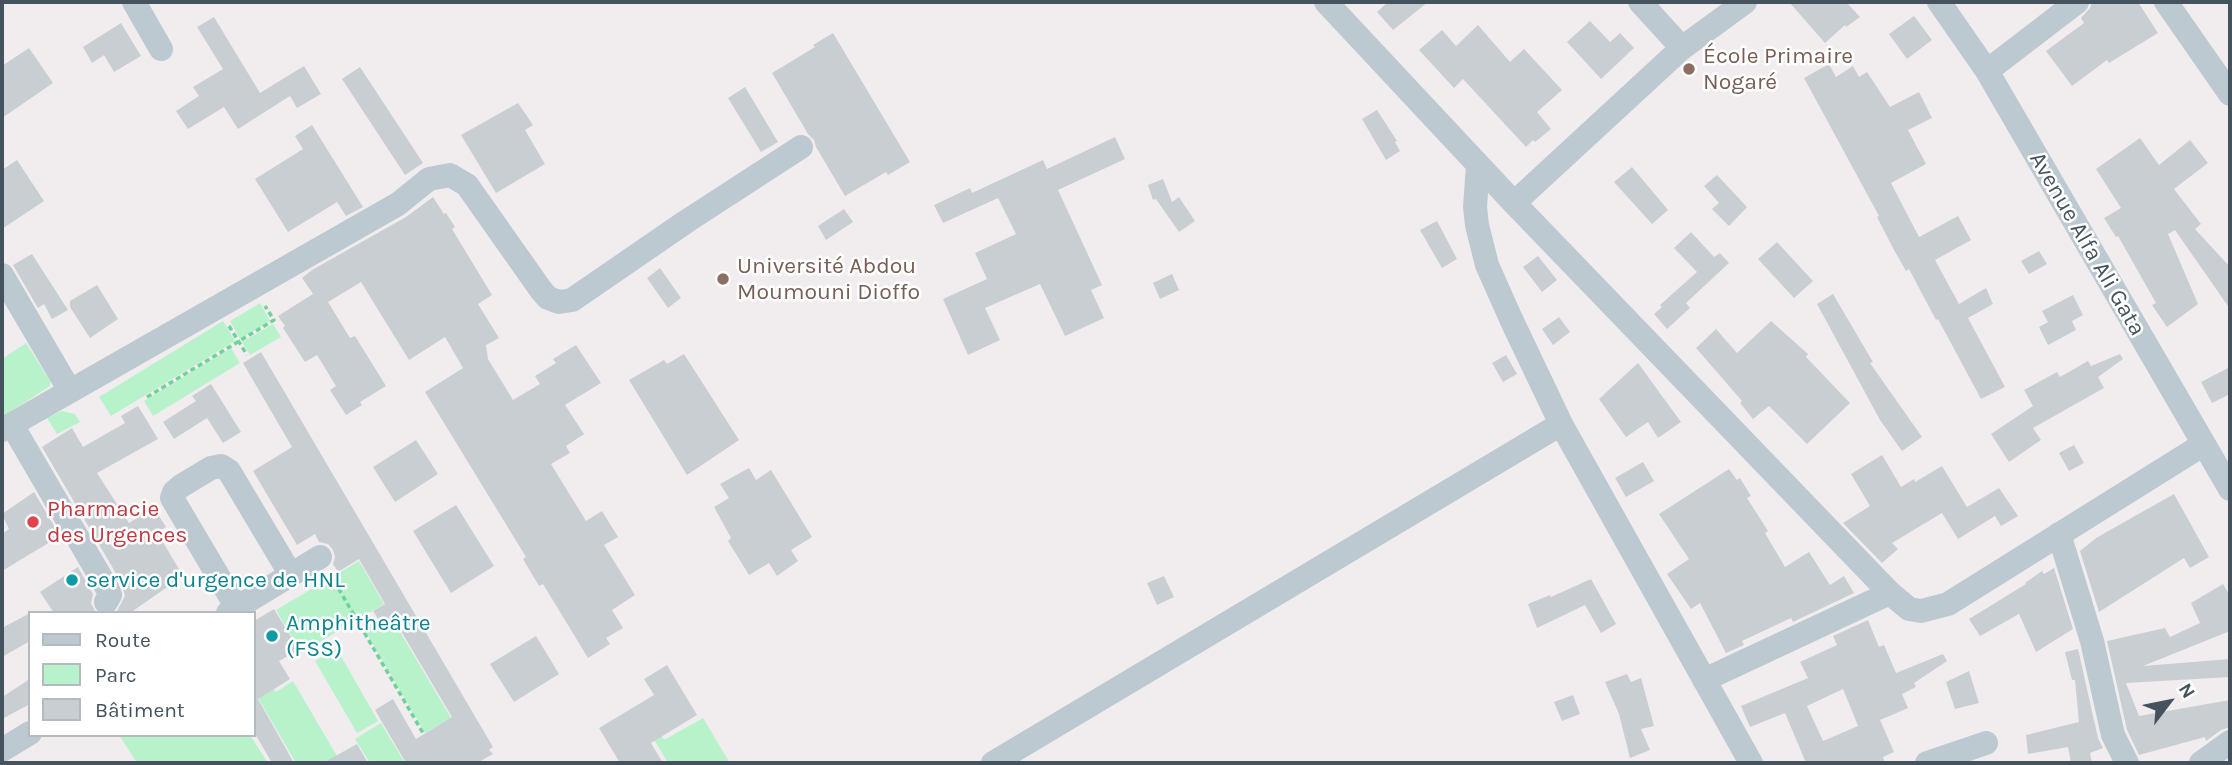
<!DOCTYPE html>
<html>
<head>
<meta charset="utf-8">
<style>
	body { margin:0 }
	#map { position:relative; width:2232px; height:765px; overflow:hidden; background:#f1edee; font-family:Karla,sans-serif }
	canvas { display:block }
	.frame { position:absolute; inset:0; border:4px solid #44535d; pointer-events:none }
	.legend { position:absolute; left:28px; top:611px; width:228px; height:126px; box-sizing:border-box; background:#fff; border:2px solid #b4babe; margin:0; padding:9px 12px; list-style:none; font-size:21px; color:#44535d }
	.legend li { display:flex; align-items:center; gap:14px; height:35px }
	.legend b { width:35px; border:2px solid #b4babe }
	.north { position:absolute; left:2134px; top:667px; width:70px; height:70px; -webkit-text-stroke:5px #fff; paint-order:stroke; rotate:58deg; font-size:19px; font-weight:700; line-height:28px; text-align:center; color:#44535d }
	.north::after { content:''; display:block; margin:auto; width:24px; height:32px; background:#44535d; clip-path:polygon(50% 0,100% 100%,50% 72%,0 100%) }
</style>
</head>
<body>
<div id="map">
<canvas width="2232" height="765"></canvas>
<div class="frame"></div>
<ul class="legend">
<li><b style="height:9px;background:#bdc9d1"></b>Route</li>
<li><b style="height:19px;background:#b8f2cb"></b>Parc</li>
<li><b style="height:19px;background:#c9ced3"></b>Bâtiment</li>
</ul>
<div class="north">N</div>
</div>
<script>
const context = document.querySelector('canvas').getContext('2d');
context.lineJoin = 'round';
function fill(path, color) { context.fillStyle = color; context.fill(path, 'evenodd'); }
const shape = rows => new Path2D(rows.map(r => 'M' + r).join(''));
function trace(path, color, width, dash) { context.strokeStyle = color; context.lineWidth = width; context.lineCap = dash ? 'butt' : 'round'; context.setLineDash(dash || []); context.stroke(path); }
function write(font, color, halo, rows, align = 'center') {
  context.font = font + ' Karla,sans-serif'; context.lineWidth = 5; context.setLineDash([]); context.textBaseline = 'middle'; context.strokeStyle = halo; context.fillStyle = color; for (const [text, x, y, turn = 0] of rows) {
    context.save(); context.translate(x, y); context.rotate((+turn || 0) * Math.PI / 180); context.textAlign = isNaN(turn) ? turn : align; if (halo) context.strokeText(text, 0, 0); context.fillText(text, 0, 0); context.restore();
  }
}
const green = shape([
	[260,303,270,321,240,339,230,321],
	[223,321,235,341,111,416,99,397],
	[273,324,281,337,250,355,242,342],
	[26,343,50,381,50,386,2,417,2,359],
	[231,348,240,363,153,416,144,401],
	[62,411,75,414,80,422,57,434,47,418],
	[359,561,384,604,301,653,276,610],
	[378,620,382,627,393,620,451,718,425,733,364,629],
	[337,649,378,721,357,733,315,661],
	[267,678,276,692,293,681,341,763,296,763,254,691,254,686],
	[640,716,650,717,664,740,703,718,730,763,668,763],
	[381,723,405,763,370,763,355,739],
	[119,735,250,735,268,763,137,763]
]);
const building = shape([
	[1388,2,1428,2,1393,30,1377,12],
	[1789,2,1846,2,1860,17,1846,27,1845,25,1825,43],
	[2092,2,2138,2,2158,33,2109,63,2107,60,2072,86,2046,51,2084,23,2081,18,2090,8],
	[1914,16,1932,40,1907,59,1889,34],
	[214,17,260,93,304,66,321,94,297,108,290,96,238,129,224,107,188,129,176,111,199,96,193,87,223,69,197,27],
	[1590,21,1610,42,1620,33,1634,48,1601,79,1567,42],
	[121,23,141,56,114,72,104,55,92,63,83,47],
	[1478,25,1510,62,1524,49,1562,90,1537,112,1551,129,1535,142,1533,140,1526,147,1463,79,1454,88,1419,50,1442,30,1456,46],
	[833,33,910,162,888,175,886,172,845,196,816,147,814,140,808,134,772,73,815,47,813,45],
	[29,48,53,83,2,118,2,66],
	[1829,64,1836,77,1853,66,1859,77,1867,72,1890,107,1919,92,1932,118,1908,130,1926,164,1891,183,1919,237,1958,216,1971,240,1935,260,1959,304,1986,288,1993,304,1968,318,2005,387,1981,399,1938,319,1936,320,1909,269,1906,271,1894,250,1877,217,1879,216,1804,78],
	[360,67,423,163,405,175,342,79],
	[745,87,778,142,761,152,728,98],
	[518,103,533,125,525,130,545,164,496,193,461,135],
	[1377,110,1397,141,1395,142,1400,151,1386,160,1362,119],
	[312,125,363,207,346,216,337,202,288,232,255,179,303,149,295,136],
	[1115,137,1125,159,1058,190,1102,285,1091,290,1104,318,1065,336,1040,284,985,308,1000,340,968,355,943,299,987,279,975,253,1016,234,998,198,943,223,934,205,970,188,972,193,1043,160,1047,169],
	[2140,138,2159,165,2190,140,2208,163,2174,189,2201,224,2195,229,2230,267,2230,309,2175,230,2168,234,2198,304,2167,327,2152,305,2156,303,2118,236,2116,237,2104,218,2121,208,2096,169],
	[17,160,44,201,2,229,2,170],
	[1632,167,1668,210,1652,224,1614,182],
	[1717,175,1747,207,1729,226,1712,209,1719,203,1704,186],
	[1163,179,1172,202,1179,197,1195,221,1179,232,1156,199,1153,200,1148,185],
	[433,197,444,214,446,213,455,227,452,229,492,295,478,304,499,338,486,345,488,359,513,400,540,384,535,376,556,363,553,359,576,345,601,383,565,405,584,434,566,446,570,453,551,464,586,521,602,511,618,537,604,545,635,595,612,610,623,628,606,638,610,644,588,658,543,584,539,586,523,559,526,557,425,392,463,368,445,337,409,360,361,282,328,302,350,338,355,336,386,386,360,402,362,405,346,415,330,390,336,386,317,355,305,362,283,328,285,326,278,316,313,294,302,278,312,270,406,217],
	[844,209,853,222,826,240,818,226],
	[1437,221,1457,259,1442,268,1420,230],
	[1691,232,1714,257,1720,253,1729,263,1686,303,1690,308,1667,329,1654,314,1662,307,1660,305,1697,272,1674,248],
	[1777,242,1813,281,1794,298,1758,259],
	[2039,251,2047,264,2029,274,2021,261],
	[32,254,68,310,52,319,44,304,38,308,13,265],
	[1538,256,1557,280,1542,292,1523,267],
	[660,268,681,298,668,308,647,278],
	[1172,274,1179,290,1160,299,1153,283],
	[97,285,118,319,90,338,70,307,70,301],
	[1833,294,1873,362,1870,363,1922,437,1902,451,1880,420,1817,304],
	[2073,295,2083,315,2072,321,2076,330,2048,345,2039,327,2048,322,2042,311],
	[1559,317,1570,332,1553,345,1542,329],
	[1771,321,1808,354,1806,357,1850,403,1807,444,1769,406,1753,419,1740,403,1742,401,1696,348,1716,329,1737,353],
	[261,352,493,747,489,750,493,754,477,763,406,763,375,710,393,699,416,739,452,717,394,619,382,625,373,611,385,604,359,559,338,572,333,564,335,557,333,550,328,544,319,542,315,534,297,545,253,471,292,447,243,363],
	[684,354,739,440,687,475,629,380,664,360,667,364],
	[2120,354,2123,359,2098,377,2104,388,2033,428,2041,440,2009,462,1991,434,2033,406,2024,390,2057,372,2060,377,2088,361,2091,366],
	[1506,355,1517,374,1503,382,1492,363],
	[1638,363,1681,422,1658,438,1648,422,1626,437,1599,399],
	[2230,367,2230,394,2212,403,2201,382],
	[211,384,241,432,223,443,207,418,174,439,163,422,196,401,192,396],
	[138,406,158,439,97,473,129,523,154,508,166,527,157,532,183,576,130,613,116,613,125,596,121,582,42,447,72,428,83,447,125,423,121,416],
	[416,440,438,474,395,502,373,467],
	[2074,445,2084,463,2069,471,2059,453],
	[1882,455,1901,487,1914,479,1915,482,1942,466,1967,507,1999,488,2018,516,2001,526,1995,516,1958,539,1942,513,1892,543,1898,549,1882,563,1843,523,1870,506,1851,474],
	[1643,462,1654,481,1626,497,1615,478],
	[749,468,756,480,771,470,812,537,791,550,798,561,777,576,769,563,749,575,728,541,731,538,714,507,729,498,720,484],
	[1729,469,1737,480,1740,478,1751,496,1747,498,1768,531,1765,533,1785,567,1809,552,1830,585,1844,576,1854,593,1793,622,1791,618,1742,641,1744,645,1726,653,1700,603,1691,609,1667,574,1689,559,1659,514],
	[34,492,60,536,2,571,2,534,9,529,2,514],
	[2174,494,2209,557,2190,568,2184,558,2099,612,2080,551,2096,538],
	[456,505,494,566,451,593,413,531],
	[78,567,93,594,91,603,96,613,54,613,40,592],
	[2054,568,2073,629,2036,652,2019,614,1980,636,1969,619,2026,584,2025,583,2042,571,2044,574],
	[1164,576,1174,597,1157,605,1147,583],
	[1591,579,1616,624,1601,633,1585,605,1537,628,1528,604,1550,595,1551,597],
	[2223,584,2230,596,2230,631,2143,666,2230,659,2230,677,2126,683,2139,716,2230,700,2230,727,2221,730,2206,741,2205,737,2139,755,2127,730,2107,641,2165,628,2170,637,2200,623,2191,603],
	[274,609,299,650,279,661,290,679,258,699,294,763,272,763,254,732,254,621],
	[30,613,30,641,2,657,2,628],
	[1868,620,1879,647,1884,645,1896,673,1943,654,1947,661,1914,683,1916,687,1902,694,1908,708,1880,720,1894,752,1883,757,1885,763,1806,763,1785,713,1750,727,1741,706,1808,678,1800,662,1837,645,1833,636],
	[1843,689,1858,726,1823,741,1807,706],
	[536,636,559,674,514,702,490,664],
	[2078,649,2098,738,2103,748,2090,753,2092,763,2071,763,2068,747,2028,754,2026,735,2079,722,2075,680,2072,680,2065,652],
	[667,665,697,715,651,743,663,763,620,763,599,728,654,695,644,679],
	[1969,671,1979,703,1955,709,1946,682],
	[1627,674,1631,682,1641,678,1654,726,1641,729,1650,750,1630,758,1619,714,1605,682],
	[30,679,30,704,2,719,2,697],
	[1573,695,1580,714,1562,721,1554,702],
	[357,744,368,763,323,763]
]);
const path = shape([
	[229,326,247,355],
	[147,397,274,320,265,306],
	[330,574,423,733]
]);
const minor = shape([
	[134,2,161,49],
	[1326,2,1514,203,1890,593,1909,609,1921,611,1948,604,2204,444],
	[1640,2,1682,48],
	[1939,2,1987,71,2230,489],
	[2166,2,2230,94],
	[1987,71,2077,2],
	[1478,165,1475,207,1477,225,1487,265,1511,319,1561,424,1751,763],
	[1514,203,1682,48,1745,2],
	[2,275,70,391],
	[12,425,107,588,110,595,106,602],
	[2,430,398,204,429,179,450,175,467,185,541,290,548,298,559,302,572,300,687,221,801,147],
	[2059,534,2092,641,2113,735,2127,763],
	[237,608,172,498,174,492,181,486,211,468,221,466,229,471,291,575],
	[228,613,320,557],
	[1704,680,1890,593],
	[2,750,30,733],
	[993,763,1561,424],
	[1927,763,1986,743],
	[2201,763,2230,742]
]);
const markers = [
	[1689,69,7,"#8d6e63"],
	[723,279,7,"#8d6e63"],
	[33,522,7,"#e0444e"],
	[72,580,7,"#0f9aa8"],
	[272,636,7,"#0f9aa8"]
];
const educationNames = [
	["École Primaire",1703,56],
	["Nogaré",1703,82],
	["Université Abdou",737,266],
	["Moumouni Dioffo",737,292]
];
const streetNames = [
	["Avenue Alfa Ali Gata",2087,244,60]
];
const healthNames = [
	["Pharmacie",47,509],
	["des Urgences",47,535]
];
const cultureNames = [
	["service d'urgence de HNL",86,580],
	["Amphitheâtre",286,623],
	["(FSS)",286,649]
];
fill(green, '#b8f2cb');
fill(building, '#c9ced3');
trace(path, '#6dd39a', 3.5, [5, 3.5]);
trace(minor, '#bdc9d1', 24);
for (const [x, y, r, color] of markers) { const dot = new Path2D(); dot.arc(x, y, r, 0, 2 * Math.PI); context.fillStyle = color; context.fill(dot); trace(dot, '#fff', 2.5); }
write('23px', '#785e54', '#fff', educationNames, 'left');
write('23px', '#44535d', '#fff', streetNames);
write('23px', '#be3a42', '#fff', healthNames, 'left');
write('23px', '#0d838f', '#fff', cultureNames, 'left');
</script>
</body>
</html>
